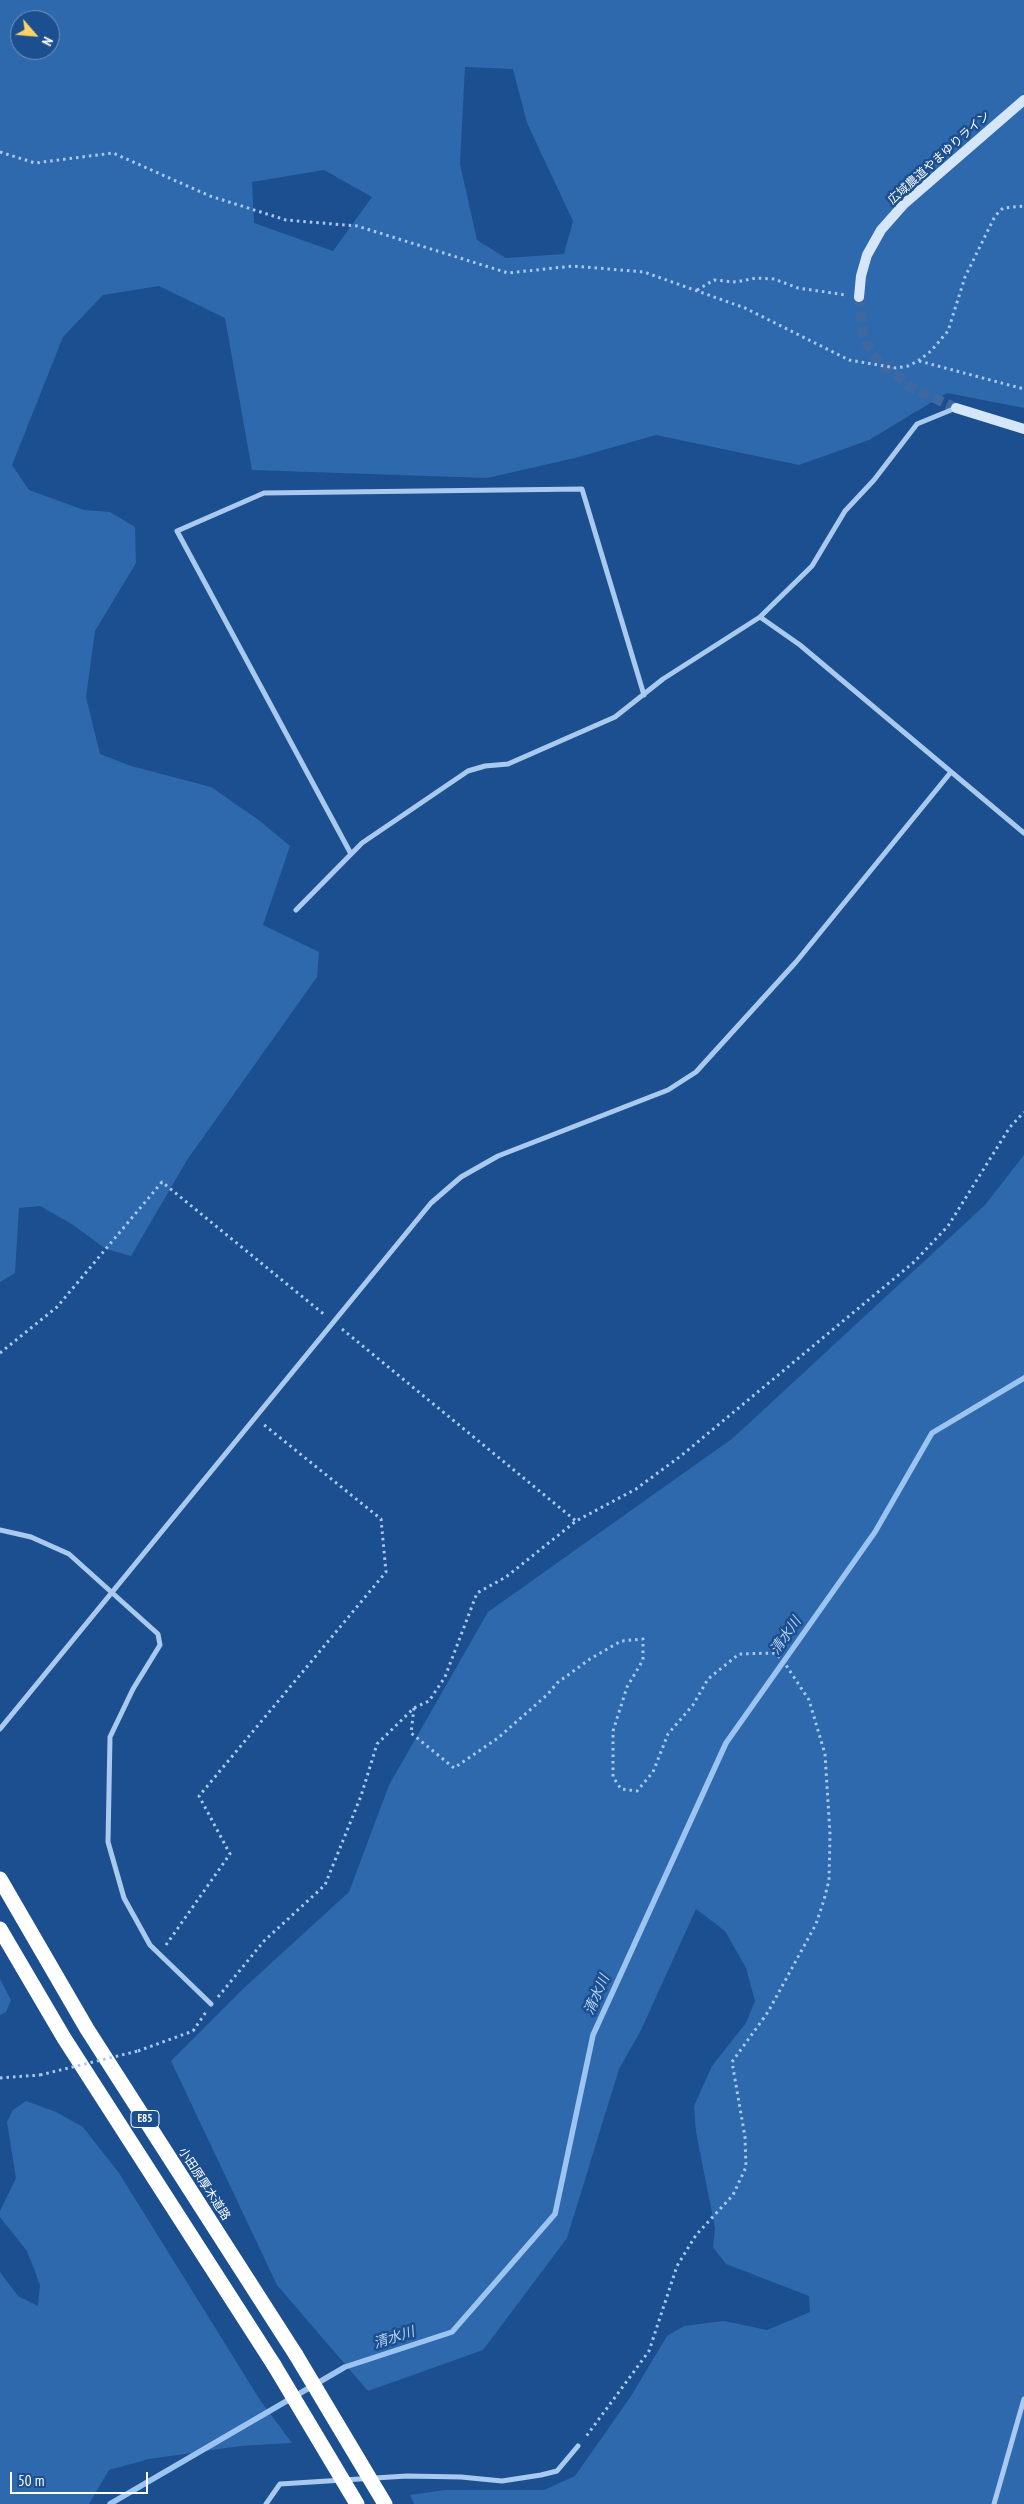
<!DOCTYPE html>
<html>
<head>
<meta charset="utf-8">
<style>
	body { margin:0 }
	#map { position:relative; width:1024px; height:2504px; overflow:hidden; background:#1b4f8f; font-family:"PT Sans Narrow",sans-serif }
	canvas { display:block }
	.north { position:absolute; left:10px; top:10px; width:50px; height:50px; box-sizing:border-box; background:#1b4f8f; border:1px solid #7695bc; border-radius:50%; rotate:117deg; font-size:14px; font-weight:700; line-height:20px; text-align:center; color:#fff }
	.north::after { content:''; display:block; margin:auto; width:18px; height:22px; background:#ffd166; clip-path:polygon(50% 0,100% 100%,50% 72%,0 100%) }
	.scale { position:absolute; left:10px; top:2472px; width:138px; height:22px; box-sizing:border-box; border:2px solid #fff; border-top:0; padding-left:6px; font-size:15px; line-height:18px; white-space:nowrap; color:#fff; -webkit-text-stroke:4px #1b4f8f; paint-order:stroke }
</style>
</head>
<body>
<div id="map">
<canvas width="1024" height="2504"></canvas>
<div class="north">N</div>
<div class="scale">50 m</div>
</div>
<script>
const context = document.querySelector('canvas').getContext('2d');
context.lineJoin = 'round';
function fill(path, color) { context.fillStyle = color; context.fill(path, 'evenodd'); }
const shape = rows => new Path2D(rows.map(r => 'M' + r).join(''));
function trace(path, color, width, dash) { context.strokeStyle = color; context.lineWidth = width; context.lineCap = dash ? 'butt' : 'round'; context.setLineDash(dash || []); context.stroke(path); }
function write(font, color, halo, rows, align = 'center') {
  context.font = font + ' "PT Sans Narrow","Noto Sans JP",sans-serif'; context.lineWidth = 5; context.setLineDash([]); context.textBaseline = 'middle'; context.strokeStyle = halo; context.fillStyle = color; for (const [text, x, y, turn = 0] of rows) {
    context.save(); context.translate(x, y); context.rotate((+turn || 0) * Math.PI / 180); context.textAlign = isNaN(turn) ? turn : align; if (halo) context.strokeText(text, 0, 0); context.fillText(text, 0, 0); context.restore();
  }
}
const green = shape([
	[0,0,1024,0,1024,408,947,393,869,440,799,465,656,435,575,458,487,478,252,470,225,318,159,286,103,295,63,337,12,465,29,490,84,510,110,512,135,527,136,563,95,631,86,697,100,754,131,766,211,787,260,821,290,846,263,925,319,952,317,977,187,1160,131,1256,106,1249,70,1223,40,1206,19,1208,15,1273,0,1282],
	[20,20,50,20,50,50,20,50],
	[465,67,513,69,527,123,573,221,564,254,506,258,477,240,460,164],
	[324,170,372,197,333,251,254,223,252,182],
	[1024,1155,1024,2504,414,2504,410,2495,445,2490,544,2490,575,2476,631,2396,667,2336,684,2326,724,2321,767,2330,810,2312,809,2296,726,2264,713,2247,715,2228,696,2132,694,2106,712,2066,746,2023,755,2001,746,1968,725,1931,696,1909,641,2030,619,2069,567,2238,483,2350,368,2391,277,2285,171,2061,245,1987,349,1892,389,1785,488,1612,733,1438,985,1205],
	[0,1979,11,2000,6,2012,0,2015],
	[26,2101,56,2112,83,2127,119,2173,260,2400,292,2443,240,2446,149,2459,109,2470,89,2504,0,2504,0,2272,18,2296,38,2306,40,2285,27,2251,0,2217,0,2211,16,2178,7,2122,13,2110]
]);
const stream = shape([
	[110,2504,345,2367,452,2332,555,2214,593,2035,726,1743,875,1532,932,1433,1024,1378]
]);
const secondaryTunnel = shape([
	[859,297,863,333,870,350,878,360,910,387,956,408]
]);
const path = shape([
	[0,152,35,163,113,153,210,196,286,220,357,226,508,273,573,266,644,272,745,308,849,360,896,368,908,366,918,361,931,351,948,331,965,277,995,216,1003,208,1024,206],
	[697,290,714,280,736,282,756,278,774,279,798,288,846,295],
	[919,361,1024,389],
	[342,1329,576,1521],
	[0,1353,57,1307,162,1182,326,1316],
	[414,1708,411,1733,454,1768,498,1738,548,1694,557,1683,590,1659,621,1641,643,1639,643,1660,627,1687,613,1731,613,1777,621,1789,637,1791,653,1772,668,1734,693,1705,708,1679,739,1654,773,1653,782,1659,809,1700,825,1754,830,1834,829,1880,824,1900,816,1924,768,2012,732,2062,745,2137,746,2167,733,2195,696,2235,677,2266,649,2351,585,2438],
	[166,1945,230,1854,199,1796,386,1572,381,1519,263,1424],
	[218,1997,264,1941,325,1885,361,1796,377,1744,414,1708,429,1701,445,1677,477,1593,506,1577,576,1521,636,1489,682,1455,914,1262,948,1226,1010,1127,1024,1112],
	[138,2051,193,2031,206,2012],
	[0,2078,40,2075]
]);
const street = shape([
	[760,617,800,645,1024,833],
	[351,854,177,531,264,493,582,489,644,695],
	[296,910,362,843,468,771,485,766,508,764,615,717,663,679,760,617,812,566,845,511,874,480,917,424,956,408],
	[0,1530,31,1537,69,1554,158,1634,160,1645,133,1689,110,1737,108,1842,124,1898,150,1945,211,2004],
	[0,1729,431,1203,461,1177,498,1156,668,1090,696,1072,796,962,951,772],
	[266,2504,280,2484,407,2476,461,2477,502,2481,541,2475,557,2471,578,2446],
	[994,2504,1024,2399]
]);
const secondary = shape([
	[859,297,861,276,867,255,881,230,904,204,1024,100],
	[956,408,1024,429]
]);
const highway = shape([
	[0,1879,87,2029,296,2355],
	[0,1929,64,2038,274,2365]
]);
const pathBridge = shape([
	[40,2075,138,2051]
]);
const highwayBridge = shape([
	[296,2355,385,2504],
	[274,2365,357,2504]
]);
const shields = [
	[145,2119,28]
];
const shieldNames = [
	["E85",145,2119]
];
const streetNames = [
	["広域農道やまゆりライン",939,158,-42],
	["小田原厚木道路",204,2184,57]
];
const waterNames = [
	["清水川",786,1636,-55],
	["清水川",597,1995,-66],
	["清水川",394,2338,-18]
];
fill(green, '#2e69ad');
trace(stream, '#9cc4f0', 5.5);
trace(secondaryTunnel, '#3d69a0', 10, [10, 5]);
trace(path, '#a9c9ee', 3, [2.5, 4]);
trace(street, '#a9c9ee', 5);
trace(secondary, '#d6e6fa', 10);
trace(highway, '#fff', 15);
trace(pathBridge, '#a9c9ee', 3, [2.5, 4]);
trace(highwayBridge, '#fff', 15);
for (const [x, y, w] of shields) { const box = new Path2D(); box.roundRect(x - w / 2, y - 8.5, w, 17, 4); context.fillStyle = '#1b4f8f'; context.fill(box); trace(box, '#fff', 1); }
write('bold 11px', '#fff', null, shieldNames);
write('12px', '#fff', '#1b4f8f', streetNames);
write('italic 14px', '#b5d3f5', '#1b4f8f', waterNames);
</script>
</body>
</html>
